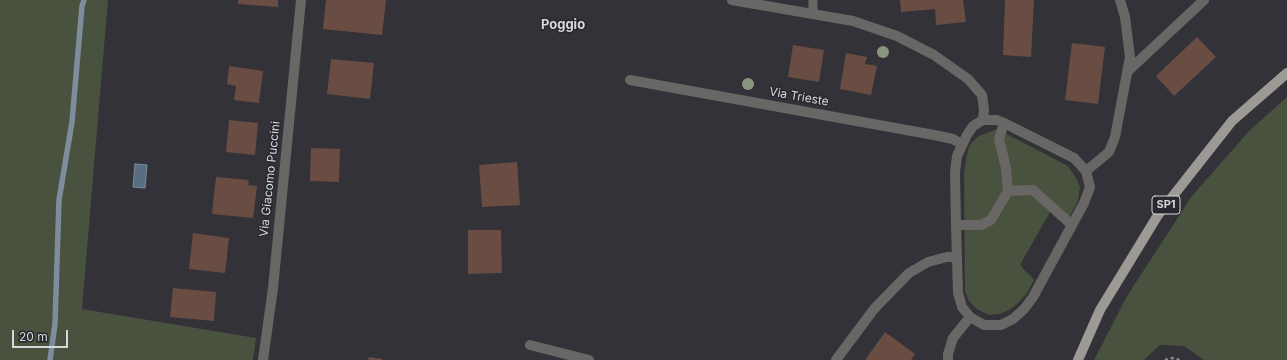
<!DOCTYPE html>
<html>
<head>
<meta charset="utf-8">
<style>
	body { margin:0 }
	#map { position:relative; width:1287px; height:360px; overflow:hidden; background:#333238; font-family:Inter,sans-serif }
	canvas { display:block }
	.scale { position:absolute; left:12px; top:330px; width:56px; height:18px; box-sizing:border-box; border:2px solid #d8d8db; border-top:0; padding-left:5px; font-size:12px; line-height:14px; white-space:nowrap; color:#d8d8db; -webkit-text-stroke:3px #29282e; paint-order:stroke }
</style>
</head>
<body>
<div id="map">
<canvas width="1287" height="360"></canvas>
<div class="scale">20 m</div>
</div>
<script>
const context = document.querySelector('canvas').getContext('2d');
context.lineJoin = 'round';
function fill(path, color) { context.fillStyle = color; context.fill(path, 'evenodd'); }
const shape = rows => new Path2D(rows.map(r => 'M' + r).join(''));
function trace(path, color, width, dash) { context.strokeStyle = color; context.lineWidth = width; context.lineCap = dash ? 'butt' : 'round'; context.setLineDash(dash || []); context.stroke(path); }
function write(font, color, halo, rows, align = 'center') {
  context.font = font + ' Inter,sans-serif'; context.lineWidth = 3; context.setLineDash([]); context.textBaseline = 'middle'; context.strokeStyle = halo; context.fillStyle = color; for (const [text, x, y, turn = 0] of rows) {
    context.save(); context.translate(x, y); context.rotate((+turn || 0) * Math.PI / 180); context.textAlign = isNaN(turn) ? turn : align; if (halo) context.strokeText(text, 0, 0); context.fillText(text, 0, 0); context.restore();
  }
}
const green = shape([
	[0,0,108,0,82,309,256,338,253,360,0,360],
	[1287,97,1287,360,1204,360,1184,346,1160,345,1144,360,1094,360,1127,296,1192,196,1250,130],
	[997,129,1068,166,1076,178,1080,187,1078,201,1065,225,1050,212,1020,265,1034,280,1027,293,1018,303,1009,310,999,314,989,315,977,309,969,301,965,292,964,173,968,149,972,142,979,136]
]);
const water = shape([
	[135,164,147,165,145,188,133,187,135,164]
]);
const stream = shape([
	[50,360,55,324,59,200,72,122,82,6,84,0]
]);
const building = shape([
	[238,0,278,0,278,7,238,4],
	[326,0,386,0,382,35,323,29],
	[900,0,963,0,966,22,936,25,935,9,901,12],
	[1005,0,1034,0,1031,57,1003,55],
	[1197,37,1216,57,1174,96,1156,76],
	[1072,43,1105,47,1098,104,1065,100],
	[793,45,824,50,819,82,788,77],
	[846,53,867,57,865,64,877,66,871,95,840,89],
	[331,59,374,63,370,99,327,94],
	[229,66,263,71,259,103,234,100,236,86,227,84],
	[229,120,258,123,255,155,226,152],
	[311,148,340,149,339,182,310,181],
	[517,162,520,205,482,207,479,165],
	[216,177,249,180,248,185,257,186,253,218,212,214],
	[468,230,501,230,502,273,468,274],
	[193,233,229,238,225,273,189,269],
	[173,288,216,292,214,321,170,317],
	[885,332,915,354,911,360,865,360],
	[369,357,382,359,382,360,368,360]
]);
const path = shape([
	[1165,360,1172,358,1180,360]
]);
const service = shape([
	[813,14,813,0]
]);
const pedestrian = shape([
	[1008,191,1033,190,1072,225],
	[956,225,981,225,991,220,1008,191,1006,168,999,139,1004,123]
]);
const minor = shape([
	[732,0,853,21,897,36,934,55,968,79,982,95,984,109,983,120],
	[1127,72,1204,0],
	[630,80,934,135,953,139,961,144],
	[983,120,997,120,1004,123,1074,158,1086,171,1090,187,1084,203,1033,297,1024,309,1013,319,1001,325,984,325,970,317,962,307,958,293,956,225,955,172,957,156,967,135,973,126,983,120],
	[1086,171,1109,152,1115,137,1130,57,1125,17,1120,0],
	[530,345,589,360],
	[263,360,273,288,301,0],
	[836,360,874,309,909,273,928,262,947,257,956,257],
	[948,360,948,354,953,338,970,317]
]);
const primary = shape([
	[1078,360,1100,310,1158,215,1232,121,1287,73]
]);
const trees = [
	[883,52],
	[748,84]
];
const shields = [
	[1166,205,28]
];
const shieldNames = [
	["SP1",1166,205]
];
const streetNames = [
	["Via Trieste",799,97,10],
	["Via Giacomo Puccini",270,179,-84]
];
const neighbourhoodNames = [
	["Poggio",563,25]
];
fill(green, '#48523e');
fill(water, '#576d82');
trace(water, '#7e8d9d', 1);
trace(stream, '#7e8d9d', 5.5);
fill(building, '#694d43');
trace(path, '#8d8c91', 2.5, [3, 3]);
trace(service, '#696765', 9);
trace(pedestrian, '#696765', 10);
trace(minor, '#696765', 10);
trace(primary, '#9d9a95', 10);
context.fillStyle = '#88967d';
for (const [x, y] of trees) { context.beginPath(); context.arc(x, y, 6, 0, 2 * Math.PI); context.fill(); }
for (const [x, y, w] of shields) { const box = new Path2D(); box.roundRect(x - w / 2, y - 9, w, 18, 3); context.fillStyle = '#29282e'; context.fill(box); trace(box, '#d8d8db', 1); }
write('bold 11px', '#d8d8db', null, shieldNames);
write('12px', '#d8d8db', '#29282e', streetNames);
write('bold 13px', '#d8d8db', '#29282e', neighbourhoodNames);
</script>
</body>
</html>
